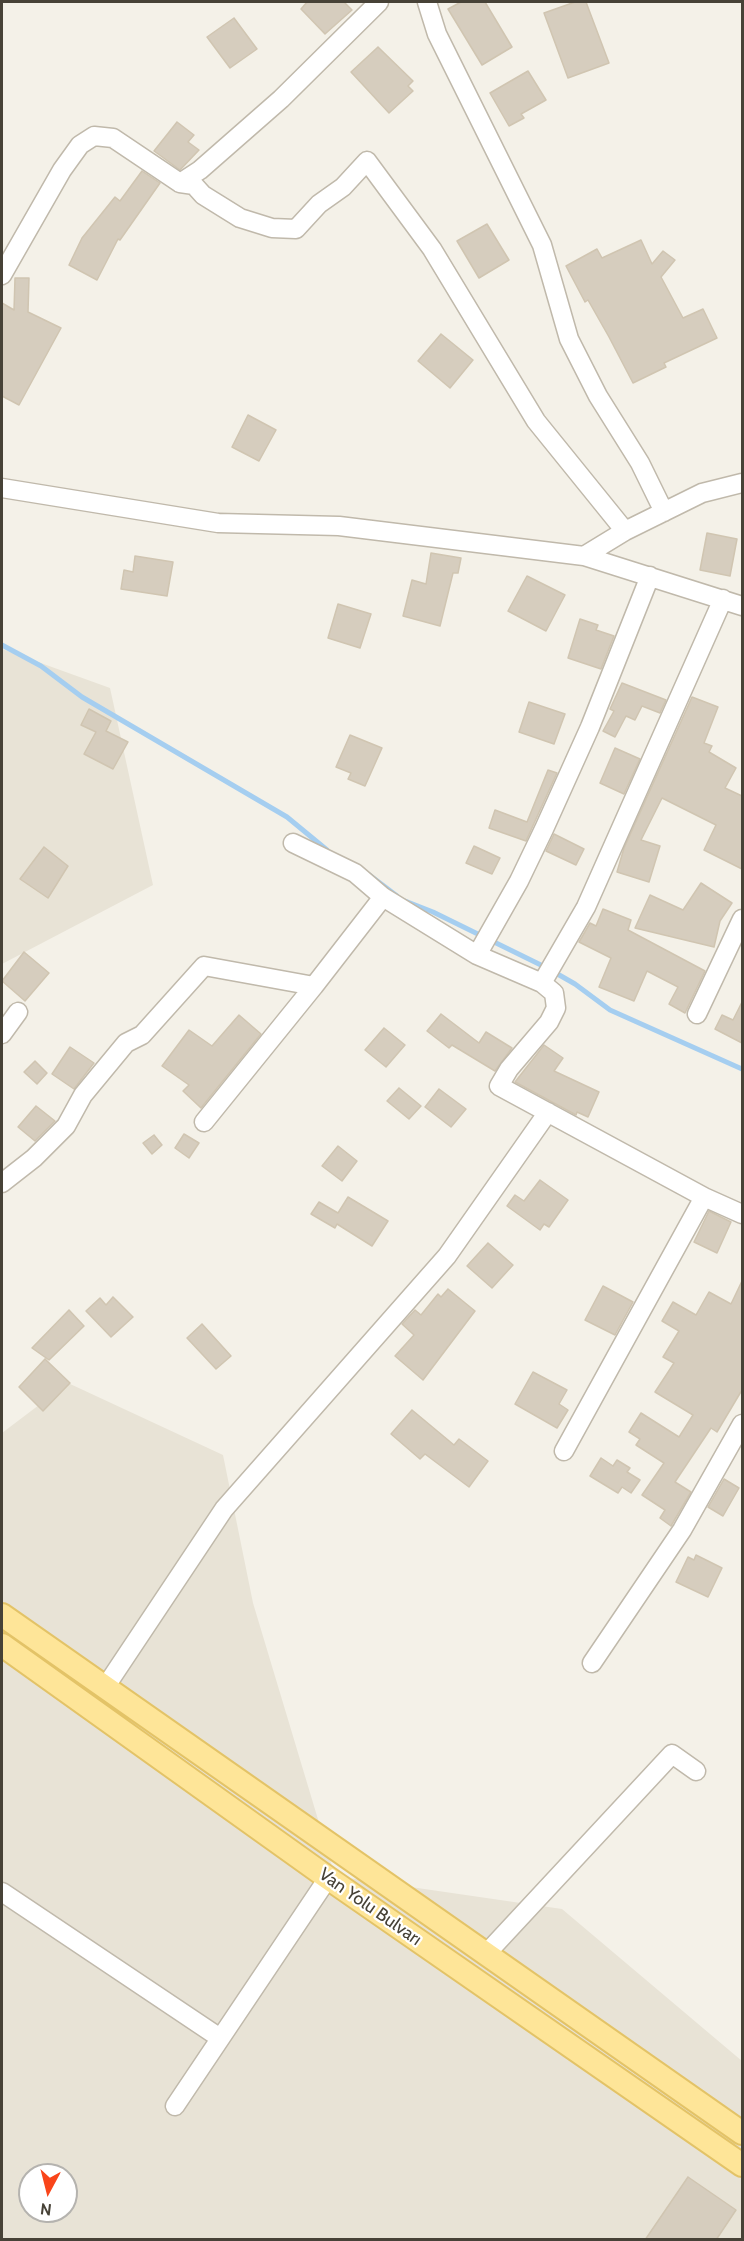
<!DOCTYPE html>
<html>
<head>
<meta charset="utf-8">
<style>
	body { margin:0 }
	#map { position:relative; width:744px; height:2241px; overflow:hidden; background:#f4f1e8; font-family:Cabin,sans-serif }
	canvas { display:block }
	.frame { position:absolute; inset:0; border:3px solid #474237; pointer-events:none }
	.north { position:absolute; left:18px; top:2163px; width:60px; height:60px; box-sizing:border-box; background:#fff; border:2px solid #b5b3af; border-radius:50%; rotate:187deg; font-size:16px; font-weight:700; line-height:24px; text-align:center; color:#474237 }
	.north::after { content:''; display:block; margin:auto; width:21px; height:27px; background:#f9451a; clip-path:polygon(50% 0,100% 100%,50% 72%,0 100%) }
</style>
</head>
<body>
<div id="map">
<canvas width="744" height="2241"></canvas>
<div class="frame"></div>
<div class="north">N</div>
</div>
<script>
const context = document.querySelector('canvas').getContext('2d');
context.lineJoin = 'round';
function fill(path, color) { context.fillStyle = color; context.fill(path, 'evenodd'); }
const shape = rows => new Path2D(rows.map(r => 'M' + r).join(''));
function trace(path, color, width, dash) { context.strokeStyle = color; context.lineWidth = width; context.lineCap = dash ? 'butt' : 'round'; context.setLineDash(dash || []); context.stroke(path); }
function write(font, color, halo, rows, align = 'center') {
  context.font = font + ' Cabin,sans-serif'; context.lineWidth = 4.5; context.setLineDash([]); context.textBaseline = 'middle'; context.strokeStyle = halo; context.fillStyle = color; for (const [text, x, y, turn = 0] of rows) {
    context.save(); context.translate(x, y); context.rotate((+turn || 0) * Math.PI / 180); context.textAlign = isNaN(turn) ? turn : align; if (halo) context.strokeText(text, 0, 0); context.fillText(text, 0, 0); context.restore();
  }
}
const residential = shape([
	[2,649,110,688,153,885,2,964],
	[68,1383,223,1455,253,1603,335,1876,562,1909,742,2061,742,2239,2,2240,2,1433],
	[30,2175,66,2175,66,2211,30,2211]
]);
const stream = shape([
	[2,645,41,666,82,697,287,817,327,850],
	[368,874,397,896],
	[405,901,433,912,547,968,575,984,610,1010,742,1069]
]);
const building = shape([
	[307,2,344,2,352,10,325,34,301,9,307,2],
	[461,2,485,2,512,47,482,65,448,9,461,2],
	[575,2,586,2,609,63,568,78,544,13,575,2],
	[234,18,257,49,230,68,207,37,234,18],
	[378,47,413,81,408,86,413,91,389,113,351,72,378,47],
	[528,71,546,100,521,114,524,118,509,126,490,93,528,71],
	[177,122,194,135,188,142,199,150,180,170,154,151,177,122],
	[142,171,160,183,120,240,118,239,97,280,69,265,82,238,115,197,120,201,142,171],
	[487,224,509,260,479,278,457,241,487,224],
	[641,240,652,264,663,251,675,260,661,277,683,318,703,309,717,338,664,363,666,367,633,383,609,337,588,300,585,302,566,266,597,249,602,258,641,240],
	[15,278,29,278,28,312,61,328,19,405,2,396,2,303,14,310,15,278],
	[441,334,473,360,450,388,418,361,441,334],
	[248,415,276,430,259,461,232,447,248,415],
	[707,533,737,539,730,576,700,570,707,533],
	[431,553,461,558,458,573,453,573,440,626,403,616,412,580,426,584,431,553],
	[135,556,173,562,167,596,121,589,124,570,133,572,135,556],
	[527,576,565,595,546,631,508,611,527,576],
	[338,604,371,614,360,648,328,638,338,604],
	[580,619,598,625,596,630,614,636,601,669,568,658,580,619],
	[622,683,666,700,660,713,642,706,635,720,626,716,615,737,603,731,614,711,610,709,622,683],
	[692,697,718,707,704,743,712,746,709,752,736,768,725,788,742,796,742,869,704,850,716,825,662,798,641,840,660,846,649,882,617,872,624,848,692,697],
	[529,702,565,714,554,744,519,732,529,702],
	[89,709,111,721,106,731,128,742,113,769,84,754,96,732,81,725,89,709],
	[350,735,382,748,365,786,348,779,351,773,336,767,350,735],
	[615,748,640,759,624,794,600,783,615,748],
	[548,770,557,773,526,841,489,828,495,810,527,822,548,770],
	[554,834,584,849,576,865,546,851,554,834],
	[474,846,500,858,492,874,466,863,474,846],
	[44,847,68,866,48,898,20,879,44,847],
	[701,883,732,903,720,921,714,947,635,928,650,895,683,910,701,883],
	[603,909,631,920,628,930,705,971,685,1013,669,1004,678,987,647,971,634,1001,599,987,611,958,579,942,590,923,596,926,603,909],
	[24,952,49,973,25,1001,2,981,24,952],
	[742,1002,742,1043,715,1029,722,1015,733,1020,742,1002],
	[441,1014,479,1043,486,1032,512,1048,495,1071,452,1045,449,1048,427,1031,441,1014],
	[239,1015,261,1034,201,1108,183,1091,189,1085,162,1066,189,1030,212,1046,239,1015],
	[384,1028,405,1045,386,1067,365,1050,384,1028],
	[544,1045,563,1058,554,1071,599,1092,588,1117,577,1112,576,1115,515,1082,544,1045],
	[70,1047,94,1063,74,1089,52,1074,70,1047],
	[35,1061,47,1073,37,1084,24,1072,35,1061],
	[399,1088,421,1106,409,1119,387,1101,399,1088],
	[439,1089,466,1109,451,1127,425,1107,439,1089],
	[36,1106,55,1121,35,1141,18,1127,36,1106],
	[184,1134,199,1143,189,1158,175,1148,184,1134],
	[154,1135,162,1145,152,1154,143,1143,154,1135],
	[338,1146,357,1161,342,1181,322,1166,338,1146],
	[540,1180,568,1200,549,1227,544,1224,540,1230,507,1206,515,1195,524,1201,540,1180],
	[348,1197,388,1221,372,1246,337,1224,335,1228,311,1214,319,1202,338,1213,348,1197],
	[709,1211,731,1222,717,1253,694,1242,709,1211],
	[488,1243,513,1265,492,1288,467,1266,488,1243],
	[742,1281,742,1390,717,1432,711,1428,675,1482,691,1492,671,1526,660,1518,665,1510,642,1495,664,1463,636,1445,640,1439,629,1432,641,1413,679,1437,693,1415,655,1392,674,1363,663,1357,679,1331,662,1321,673,1302,696,1315,709,1292,731,1304,742,1281],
	[603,1286,633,1302,615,1335,585,1320,603,1286],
	[448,1289,475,1311,423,1380,395,1356,414,1335,402,1324,415,1310,421,1315,438,1294,441,1297,448,1289],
	[113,1297,133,1317,111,1337,86,1311,100,1298,106,1305,113,1297],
	[69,1310,84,1326,49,1360,32,1348,69,1310],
	[202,1324,231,1356,216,1369,187,1338,202,1324],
	[45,1359,70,1383,43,1411,19,1387,45,1359],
	[533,1372,567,1390,559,1404,568,1410,557,1428,515,1404,533,1372],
	[412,1410,454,1445,459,1439,488,1461,469,1487,425,1454,420,1459,391,1434,412,1410],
	[601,1458,613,1466,617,1460,630,1468,627,1472,640,1480,631,1493,622,1487,618,1493,590,1476,601,1458],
	[724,1479,739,1488,723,1516,708,1507,724,1479],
	[696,1555,722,1568,708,1597,676,1582,688,1557,694,1560,696,1555],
	[688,2177,736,2210,716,2240,645,2240,688,2177]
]);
const minor = shape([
	[427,2,437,34,542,245,569,339,598,396,640,463,664,512],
	[180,183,200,170,281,99,379,2],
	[2,275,62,170,80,145,94,136,113,138,180,183,194,185,203,195,240,218,272,228,296,229,319,204,343,187,367,161,432,249,536,421,625,531],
	[2,488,218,523,339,526,584,556,742,606],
	[584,556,625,531,702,493,742,483],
	[293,843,355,873,383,897,477,955,542,983,554,993,556,1008,549,1022,509,1069,499,1086,704,1197,564,1451],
	[477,955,519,881,544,829,590,727,650,576],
	[542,983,586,907,723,599],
	[697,1014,742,919],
	[2,1034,18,1012],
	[204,1122,314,986],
	[2,1183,34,1158,66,1126,83,1095,126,1043,142,1035,204,966,314,986,383,897],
	[704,1197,742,1214],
	[592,1663,682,1530,742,1424],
	[106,1686,224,1509,447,1256,548,1112],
	[2,1892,220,2038],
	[486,1954,672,1754,696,1771],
	[175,2106,328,1878]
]);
const major = shape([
	[2,1615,742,2133],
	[2,1645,328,1878,742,2165]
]);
const streetNames = [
	["Van Yolu Bulvarı",370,1907,35]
];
fill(residential, '#e8e3d6');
trace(stream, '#a5cef0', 5);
fill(building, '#d6cdbe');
trace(building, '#d0c5b1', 1.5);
trace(minor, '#c0b9ab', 21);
trace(major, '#e3c367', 26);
trace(minor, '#fff', 18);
trace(major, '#fee598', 22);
write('18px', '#474237', '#fff', streetNames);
</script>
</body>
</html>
